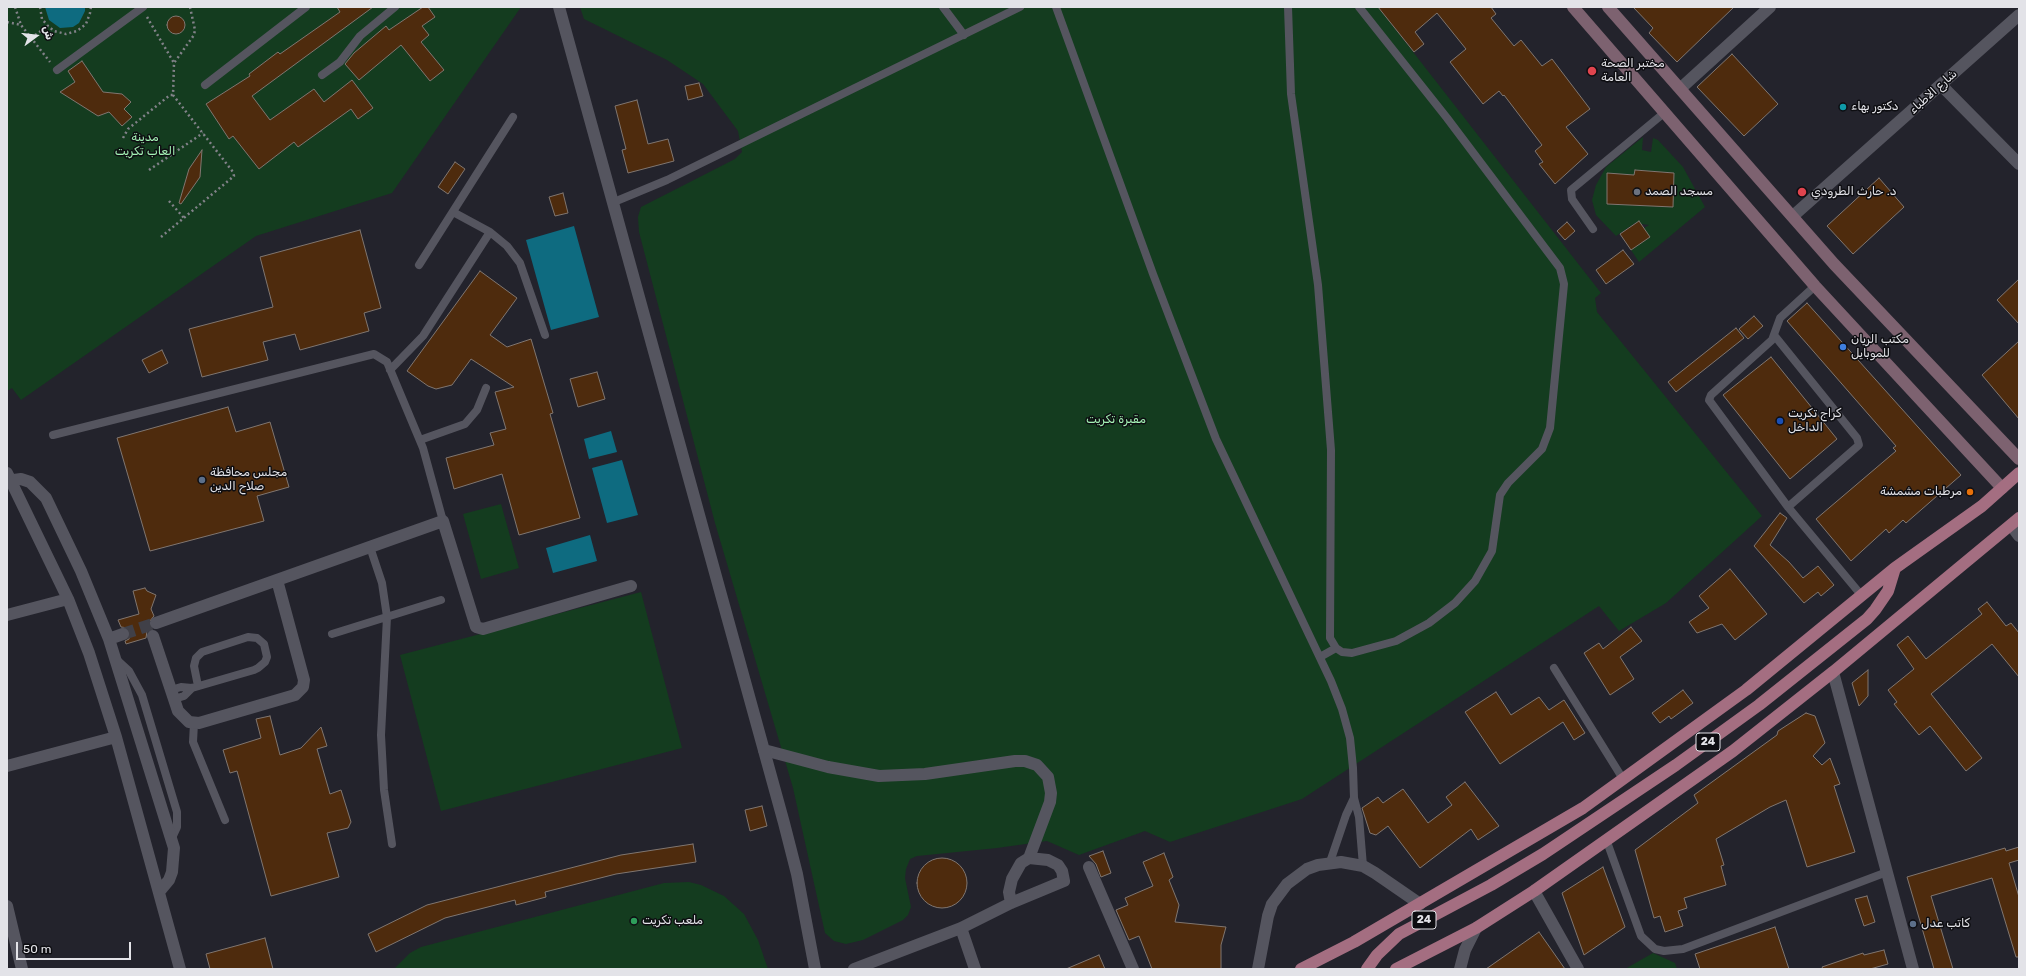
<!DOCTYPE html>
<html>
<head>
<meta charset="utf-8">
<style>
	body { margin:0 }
	#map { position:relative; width:2026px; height:976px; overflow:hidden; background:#23232c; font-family:Rubik,Cairo,sans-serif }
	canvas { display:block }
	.frame { position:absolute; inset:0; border:8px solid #e3e3e8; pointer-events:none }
	.north { position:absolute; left:16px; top:16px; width:40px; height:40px; -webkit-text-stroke:3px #0d0d11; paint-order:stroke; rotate:75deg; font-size:11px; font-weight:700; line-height:16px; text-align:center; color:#e3e3e8 }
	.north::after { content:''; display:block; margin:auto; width:14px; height:18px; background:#e3e3e8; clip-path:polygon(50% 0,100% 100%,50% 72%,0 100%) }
	.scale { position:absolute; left:16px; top:942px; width:115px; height:18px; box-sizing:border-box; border:2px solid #e3e3e8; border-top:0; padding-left:5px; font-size:12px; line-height:14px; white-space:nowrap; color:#e3e3e8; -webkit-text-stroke:3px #0d0d11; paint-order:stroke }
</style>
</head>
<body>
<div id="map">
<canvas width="2026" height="976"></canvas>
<div class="frame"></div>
<div class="north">ش</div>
<div class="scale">50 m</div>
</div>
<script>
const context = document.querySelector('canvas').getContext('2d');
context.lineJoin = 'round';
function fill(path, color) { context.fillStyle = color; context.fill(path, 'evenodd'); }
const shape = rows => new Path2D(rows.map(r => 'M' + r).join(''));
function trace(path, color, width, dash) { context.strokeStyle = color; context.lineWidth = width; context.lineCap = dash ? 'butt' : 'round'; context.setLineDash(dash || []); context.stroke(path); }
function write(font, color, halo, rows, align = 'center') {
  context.font = font + ' Rubik,Cairo,sans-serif'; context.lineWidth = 3; context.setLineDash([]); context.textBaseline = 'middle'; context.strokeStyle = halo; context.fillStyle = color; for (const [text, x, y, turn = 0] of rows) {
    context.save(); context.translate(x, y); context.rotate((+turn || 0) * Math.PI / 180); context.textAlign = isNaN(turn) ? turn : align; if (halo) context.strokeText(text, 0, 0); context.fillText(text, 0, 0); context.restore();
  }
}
const green = shape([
	[7,7,521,7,392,193,256,236,21,400,12,388,7,391],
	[580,7,1378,7,1601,293,1595,298,1597,312,1762,516,1666,603,1619,631,1599,606,1302,799,1170,842,1145,831,1079,855,1047,841,997,848,917,856,910,859,906,869,905,878,911,907,908,915,903,920,863,940,846,944,834,941,825,933,793,788,715,523,639,232,638,217,641,207,735,159,742,152,738,131,703,84,667,60,584,19],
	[1643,137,1642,150,1651,152,1653,138,1658,140,1683,167,1705,207,1639,262,1631,250,1649,237,1644,228,1649,225,1635,223,1616,236,1596,215,1592,200,1596,185,1606,167],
	[1635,170,1674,173,1672,207,1607,204,1607,173,1634,175],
	[501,504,519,568,481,579,463,514],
	[641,592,682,748,441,811,400,655],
	[689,882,701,885,724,896,744,914,758,940,768,969,394,969,410,953,421,947,664,883],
	[1653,953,1675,963,1677,969,1625,969]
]);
const water = shape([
	[45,7,85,7,85,11,79,23,73,27,60,28,49,20],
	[574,226,599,317,551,330,526,240],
	[611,431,617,452,589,459,584,439],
	[622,460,638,515,607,523,592,468],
	[590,535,597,561,553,573,546,548]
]);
const building = shape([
	[337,7,373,7,252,96,270,120,314,89,324,102,352,80,373,108,358,119,351,109,298,147,294,142,259,169,233,136,229,139,206,104,250,76,249,74,278,52,280,54,340,12,337,7],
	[423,7,428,7,435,17,422,26,429,35,421,42,444,70,430,81,401,45,359,80,345,64,354,53,386,26,389,30,423,7],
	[1378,7,1491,7,1496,14,1491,18,1514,46,1521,40,1542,66,1552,59,1590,109,1566,127,1588,154,1555,184,1539,164,1543,162,1535,151,1542,145,1504,95,1503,96,1499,91,1483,104,1450,62,1466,49,1437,13,1415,32,1424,44,1414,52,1378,7],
	[1633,7,1734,7,1677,62,1649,33,1653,28,1633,7],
	'167 25a9 9 0 1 1 18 0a9 9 0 1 1-18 0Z',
	[1732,54,1778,104,1744,136,1697,87,1732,54],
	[82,61,103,92,122,94,131,102,124,109,132,117,122,126,109,112,98,116,60,92,75,82,68,71,82,61],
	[699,83,703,96,688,100,685,86,699,83],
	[637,100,648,144,668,139,674,161,628,173,622,150,626,149,615,106,637,100],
	[202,150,200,177,181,204,179,203,189,169,202,150],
	[455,162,465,169,448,194,438,187,455,162],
	[1635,170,1674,173,1673,207,1607,204,1607,173,1634,175,1635,170],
	[1879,178,1904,207,1853,254,1827,226,1879,178],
	[563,193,568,213,555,216,549,197,563,193],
	[1639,221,1650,237,1631,250,1620,234,1639,221],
	[1567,222,1575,231,1565,240,1557,231,1567,222],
	[360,230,381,308,364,313,369,331,300,350,295,334,263,342,268,360,202,377,189,329,273,307,260,257,360,230],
	[1623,250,1634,264,1606,284,1596,270,1623,250],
	[480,271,517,298,490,335,507,347,531,339,553,413,550,414,580,518,519,535,502,474,454,489,446,458,494,445,490,433,506,429,495,392,514,387,471,359,452,385,436,389,428,386,407,371,480,271],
	[2019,279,2019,324,1997,300,2019,279],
	[1807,303,1961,475,1906,523,1903,520,1889,533,1886,529,1851,561,1816,519,1896,451,1893,448,1896,446,1787,321,1807,303],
	[1754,316,1763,326,1748,339,1739,329,1754,316],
	[1736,328,1744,338,1676,392,1668,382,1736,328],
	[2019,341,2019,419,1982,375,2019,341],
	[162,350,168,363,149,373,142,360,162,350],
	[1771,357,1837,439,1790,479,1723,395,1771,357],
	[597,372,605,399,578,407,570,379,597,372],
	[228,407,236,432,270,422,289,487,257,496,264,521,150,551,117,438,228,407],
	[1780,513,1787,518,1770,545,1789,562,1803,578,1818,566,1834,585,1821,596,1818,592,1804,603,1754,546,1780,513],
	[1730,569,1767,614,1735,640,1722,624,1697,633,1689,622,1709,608,1699,596,1730,569],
	[145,588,147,591,156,595,151,609,154,616,149,622,151,629,147,631,146,638,126,644,125,641,129,639,130,632,128,628,121,627,118,620,139,614,133,591,145,588],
	[1987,602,2006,626,2011,623,2019,633,2019,677,1992,644,1931,694,1982,758,1966,771,1930,726,1919,735,1894,704,1897,702,1888,690,1914,669,1897,645,1908,636,1926,659,1982,614,1978,609,1987,602],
	[1631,627,1642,641,1620,657,1634,679,1610,695,1584,653,1599,643,1603,649,1631,627],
	[1868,670,1868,696,1859,706,1852,683,1868,670],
	[1683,690,1693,703,1671,719,1669,716,1660,723,1652,713,1683,690],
	[1496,692,1511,715,1539,697,1549,710,1564,700,1585,733,1574,740,1563,722,1500,764,1465,712,1496,692],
	[1806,713,1815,716,1825,743,1813,756,1822,765,1830,758,1840,784,1834,786,1855,852,1807,867,1786,800,1770,807,1716,839,1724,865,1721,866,1726,885,1684,898,1687,908,1678,911,1683,926,1665,932,1660,916,1654,918,1635,850,1698,803,1694,795,1777,735,1778,731,1806,713],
	[270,716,280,755,301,748,321,727,327,746,317,749,330,794,341,790,351,822,348,828,327,833,339,877,271,896,237,771,230,773,223,750,261,738,256,719,270,716],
	[1465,782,1499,826,1478,840,1471,829,1420,868,1388,826,1376,835,1370,833,1362,808,1378,797,1383,803,1403,789,1428,823,1452,805,1446,797,1465,782],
	[762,806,767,826,750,831,745,810,762,806],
	[693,844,696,862,616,874,545,892,546,897,516,905,515,900,445,918,376,952,368,934,427,905,621,855,693,844],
	[2019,847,2019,860,2009,863,2019,897,2019,957,2016,957,1992,878,1931,896,1953,969,1934,969,1907,877,2005,848,2006,851,2019,847],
	[1103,851,1111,873,1101,877,1096,864,1089,856,1103,851],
	[1164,853,1173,877,1169,880,1179,905,1175,922,1226,927,1221,945,1221,969,1152,969,1139,936,1129,940,1116,910,1128,905,1125,898,1153,886,1143,862,1164,853],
	'917 883a25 25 0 1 1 50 0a25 25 0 1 1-50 0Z',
	[1603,867,1625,927,1584,955,1562,893,1603,867],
	[1867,896,1875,922,1864,926,1855,899,1867,896],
	[1775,927,1789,969,1700,969,1695,954,1775,927],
	[1539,932,1565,969,1486,969,1539,932],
	[265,938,273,969,210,969,206,954,265,938],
	[1884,950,1888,964,1870,969,1823,969,1822,967,1863,953,1864,955,1884,950],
	[1099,955,1105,969,1066,969,1099,955]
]);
const minorTunnel = shape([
	[123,634,156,623]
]);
const path = shape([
	[15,7,21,25],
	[40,7,42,19,48,26,54,31,66,34,77,31,86,24,90,13,91,7],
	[147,17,174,63],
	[7,22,21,25,50,62],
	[31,38,48,26],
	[123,138,128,129,170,95,173,95],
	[149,170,203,133],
	[169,201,184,218],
	[161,237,234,176,233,172,173,95,174,63,194,35,195,30,190,7]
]);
const service = shape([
	[943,7,964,35],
	[1056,7,1153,274,1216,439,1331,681,1342,709,1350,738,1353,768,1354,798,1359,817,1363,866],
	[1288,7,1291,94,1318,285,1331,450,1330,638,1336,648,1342,652,1352,653,1396,641,1429,623,1455,603,1475,581,1492,551,1500,495,1508,483,1542,449,1550,428,1564,284,1560,268,1447,118,1359,7],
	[57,70,143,7],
	[322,75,340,62,360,36,395,7],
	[205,85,306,7],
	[614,202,667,180,1020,7],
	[453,212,490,232,507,246,520,263,545,335],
	[1593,229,1572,199,1571,190,1664,113],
	[419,265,513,117],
	[1815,286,1780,318,1772,340,1711,395,1709,400,1788,507,1862,596],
	[1774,335,1857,438,1859,445,1788,507],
	[390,370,423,336,490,232],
	[53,435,374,354,387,362,423,448,443,521],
	[420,440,465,424,477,410,486,388],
	[370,547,382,583,387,617,381,735,384,790,392,844],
	[332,634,441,600],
	[1320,657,1336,648],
	[117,660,129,671,142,695,177,812,177,827,171,840],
	[1554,668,1623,779],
	[171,690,181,687,192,688,254,670,258,668,265,662,267,657,264,644,257,638,248,637,202,652,196,658,194,666,198,686],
	[174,699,184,696,192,688],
	[194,723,193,742,225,820],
	[1606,839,1641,936,1655,949,1664,951,1683,949,1887,872],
	[1330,862,1346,815,1354,798]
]);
const minor = shape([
	[1941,85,2019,164],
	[1681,88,1770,7],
	[1793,216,2019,15],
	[7,473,68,599,89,653,116,737,180,969],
	[7,481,21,479,30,482,46,498,81,571,109,639,174,848,172,872,169,880,159,892],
	[2011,525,2019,536],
	[7,615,68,599],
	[156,623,443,521,476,627,483,629,631,586],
	[153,636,178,711,189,722,199,723,295,695,303,687,304,680,277,580],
	[109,639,123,634],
	[1833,672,1913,969],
	[764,750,828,767,879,776,925,774,1015,761,1025,761,1037,765,1048,777,1051,793,1050,802,1029,858,1021,863,1012,879,1009,892,1011,903],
	[7,766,116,737],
	[1089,867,1133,969],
	[1534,891,1578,969],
	[7,906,22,969],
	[961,928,975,969],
	[854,969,961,928,1011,903,1064,881,1062,871,1058,865,1048,860,1029,858]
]);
const tertiary = shape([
	[559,7,784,823,797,874,815,969],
	[1258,969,1268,916,1272,904,1287,884,1307,869,1318,865,1341,862,1363,866,1375,873,1420,904],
	[1460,969,1465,950,1476,928]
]);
const secondary = shape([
	[1573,7,1815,286,2002,488],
	[1608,7,1834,264,2019,459]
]);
const primary = shape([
	[1301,969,1354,942,1583,808,1746,690,1895,568,1982,506,2019,473],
	[1367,969,1377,955,1399,934,1491,885,1543,854,1676,765,1759,705,1867,619,1875,610,1888,591,1895,568],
	[1396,969,1476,928,1534,891,1733,751,1833,672,2019,518]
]);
const markers = [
	[1592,71,5,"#e0444e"],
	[1843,107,4,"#0f9aa8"],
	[1637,192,4,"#6b7280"],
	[1802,192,5,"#e0444e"],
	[1843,347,4,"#3f7fe0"],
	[1780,421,4,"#1a4fb4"],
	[202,480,4,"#5c6f8a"],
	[1970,492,4,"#e8710a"],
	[634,921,4,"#2e9e5b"],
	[1913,924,4,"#5c6f8a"]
];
const shields = [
	[1708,742,24],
	[1424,920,24]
];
const shieldNames = [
	["24",1708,742],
	["24",1424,920]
];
const poiNames = [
	["مختبر الصحة",1601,64],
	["العامة",1601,78],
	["دكتور بهاء",1851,107],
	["مسجد الصمد",1645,192],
	["د. حارث الطرودي",1811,192],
	["مكتب الريان",1851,340],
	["للموبايل",1851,354],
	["كراج تكريت",1788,414],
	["الداخل",1788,428],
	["مجلس محافظة",210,473],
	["صلاح الدين",210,487],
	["مرطبات مشمشة",1962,492,"right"],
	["ملعب تكريت",642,921],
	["كاتب عدل",1921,924]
];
const streetNames = [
	["شارع الاطباء",1933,92,-42]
];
const parkNames = [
	["مدينة",145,138],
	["العاب تكريت",145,152],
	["مقبرة تكريت",1116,420]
];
fill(green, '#143c1f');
fill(water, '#0e6b80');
fill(building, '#4e2b0d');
trace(building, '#807670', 1);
trace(minorTunnel, '#404048', 12, [12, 6]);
trace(path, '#828289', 2.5, [2, 3]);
trace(service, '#55555f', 8);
trace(minor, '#55555f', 12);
trace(tertiary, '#55555f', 12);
trace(secondary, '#7d6270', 12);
trace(primary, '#a46e81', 12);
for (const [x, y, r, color] of markers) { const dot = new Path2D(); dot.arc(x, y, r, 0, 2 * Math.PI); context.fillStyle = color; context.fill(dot); trace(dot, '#0d0d11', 1.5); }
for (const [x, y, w] of shields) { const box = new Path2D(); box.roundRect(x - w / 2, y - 9, w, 18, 3); context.fillStyle = '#0d0d11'; context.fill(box); trace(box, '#e3e3e8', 1); }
write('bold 11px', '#e3e3e8', null, shieldNames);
write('12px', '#e3e3e8', '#0d0d11', poiNames, 'left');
write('12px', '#e3e3e8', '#0d0d11', streetNames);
write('12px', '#a4f2b5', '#0d0d11', parkNames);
</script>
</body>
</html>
